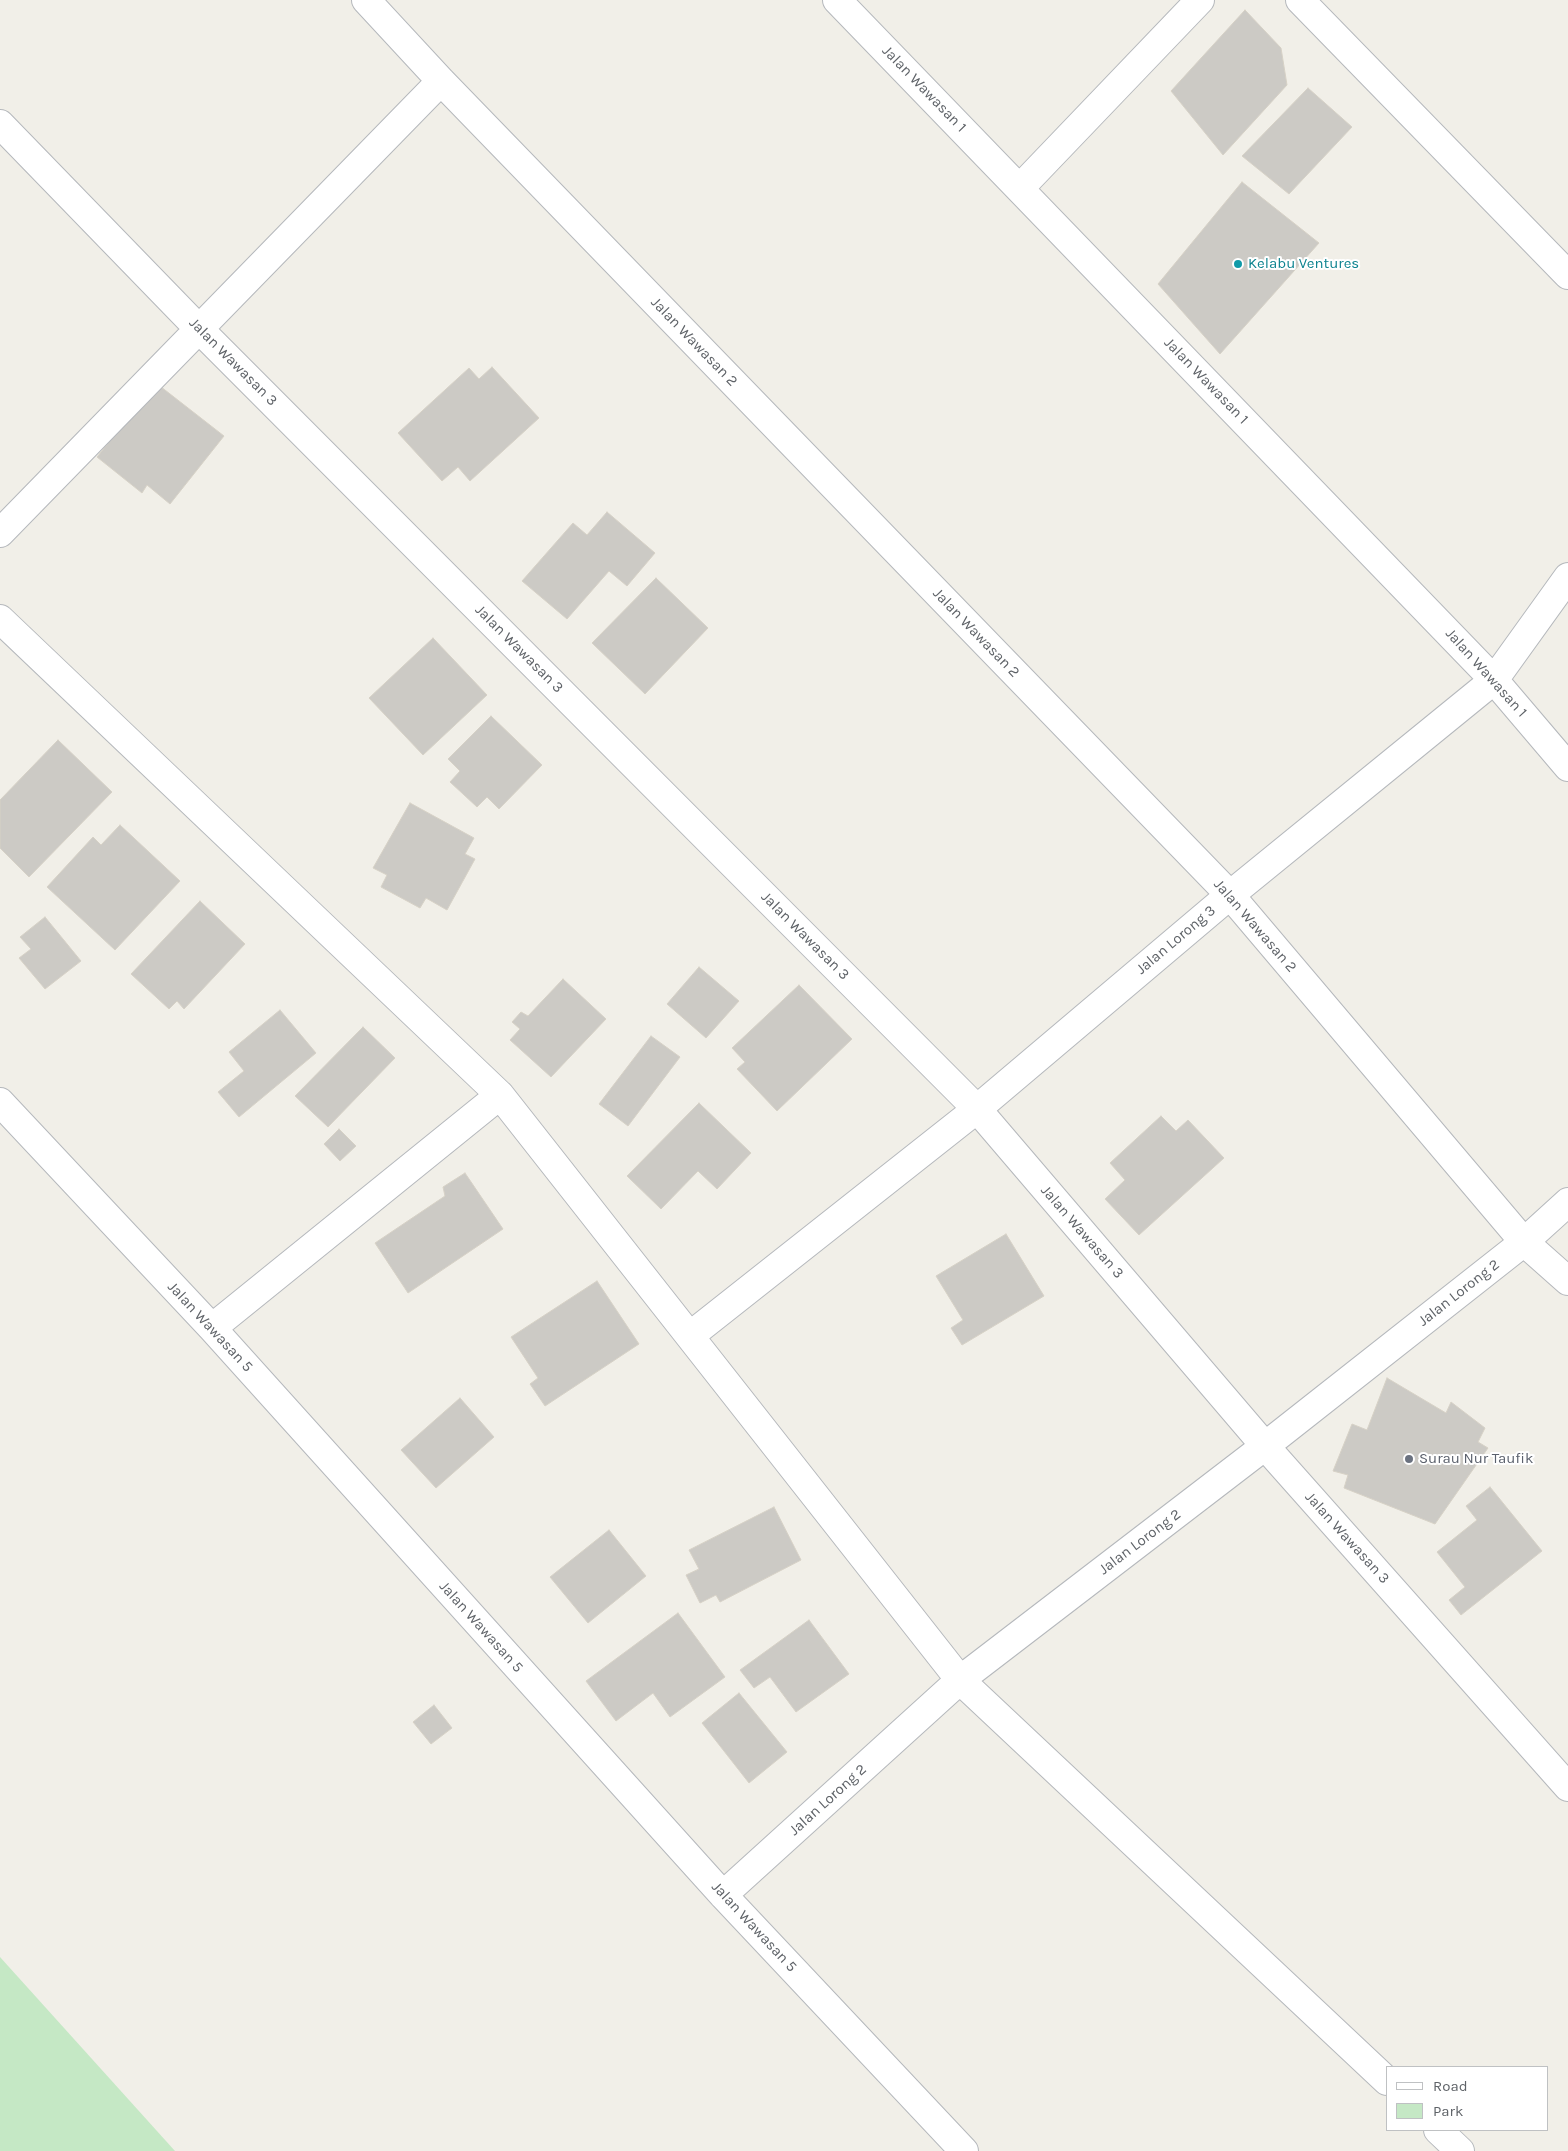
<!DOCTYPE html>
<html>
<head>
<meta charset="utf-8">
<style>
	body { margin:0 }
	#map { position:relative; width:1568px; height:2151px; overflow:hidden; background:#f1efe8; font-family:Karla,sans-serif }
	canvas { display:block }
	.legend { position:absolute; left:1386px; top:2066px; width:162px; height:65px; box-sizing:border-box; background:#fff; border:1px solid #bfc1c3; margin:0; padding:6px 9px; list-style:none; font-size:15px; color:#5f6368 }
	.legend li { display:flex; align-items:center; gap:10px; height:25px }
	.legend b { width:25px; border:1px solid #bfc1c3 }
</style>
</head>
<body>
<div id="map">
<canvas width="1568" height="2151"></canvas>
<ul class="legend">
<li><b style="height:6px;background:#fff"></b>Road</li>
<li><b style="height:14px;background:#c5e8c5"></b>Park</li>
</ul>
</div>
<script>
const context = document.querySelector('canvas').getContext('2d');
context.lineJoin = 'round';
function fill(path, color) { context.fillStyle = color; context.fill(path, 'evenodd'); }
const shape = rows => new Path2D(rows.map(r => 'M' + r).join(''));
function trace(path, color, width, dash) { context.strokeStyle = color; context.lineWidth = width; context.lineCap = dash ? 'butt' : 'round'; context.setLineDash(dash || []); context.stroke(path); }
function write(font, color, halo, rows, align = 'center') {
  context.font = font + ' Karla,sans-serif'; context.lineWidth = 4; context.setLineDash([]); context.textBaseline = 'middle'; context.strokeStyle = halo; context.fillStyle = color; for (const [text, x, y, turn = 0] of rows) {
    context.save(); context.translate(x, y); context.rotate((+turn || 0) * Math.PI / 180); context.textAlign = isNaN(turn) ? turn : align; if (halo) context.strokeText(text, 0, 0); context.fillText(text, 0, 0); context.restore();
  }
}
const green = shape([
	[0,1957,175,2151,0,2151]
]);
const building = shape([
	[1245,10,1281,48,1287,85,1223,155,1171,91,1245,10],
	[1308,88,1352,127,1289,194,1242,156,1308,88],
	[1242,182,1319,243,1220,354,1158,284,1242,182],
	[492,367,539,418,470,481,458,467,442,481,398,433,469,368,479,379,492,367],
	[156,383,224,436,170,504,147,485,142,493,97,457,156,383],
	[607,512,655,553,627,586,609,571,567,619,522,581,573,523,587,535,607,512],
	[656,578,708,628,645,694,592,643,656,578],
	[433,638,487,695,423,755,369,698,433,638],
	[491,716,542,765,499,809,487,797,477,807,450,782,460,771,448,759,491,716],
	[58,740,112,792,29,877,0,848,0,800,58,740],
	[410,803,474,838,465,854,475,859,447,910,426,898,420,908,381,887,387,875,373,868,410,803],
	[120,825,180,881,115,950,47,887,93,837,101,845,120,825],
	[200,901,245,944,184,1009,177,1001,169,1009,131,974,200,901],
	[45,917,81,961,45,989,19,958,31,949,20,937,45,917],
	[699,967,739,1001,706,1038,667,1004,699,967],
	[563,979,606,1019,551,1077,510,1040,520,1029,512,1022,521,1012,528,1016,563,979],
	[799,985,852,1039,777,1111,737,1069,745,1062,732,1048,799,985],
	[280,1010,316,1053,239,1117,218,1092,244,1071,229,1052,280,1010],
	[363,1027,395,1058,328,1127,295,1096,363,1027],
	[651,1036,680,1057,628,1126,599,1104,651,1036],
	[699,1103,751,1153,717,1189,698,1171,661,1209,627,1176,699,1103],
	[1161,1116,1176,1131,1188,1120,1224,1158,1139,1235,1105,1199,1125,1180,1110,1163,1161,1116],
	[339,1129,356,1146,340,1161,324,1144,339,1129],
	[465,1173,503,1229,408,1293,375,1243,445,1196,443,1187,465,1173],
	[1006,1234,1044,1296,962,1345,951,1328,963,1320,936,1276,1006,1234],
	[597,1281,639,1344,545,1406,530,1384,538,1378,511,1337,597,1281],
	[1387,1378,1446,1413,1451,1402,1485,1428,1478,1442,1488,1448,1435,1524,1344,1488,1348,1475,1333,1471,1352,1424,1367,1430,1387,1378],
	[460,1398,494,1437,436,1488,401,1450,460,1398],
	[1490,1487,1542,1551,1461,1615,1449,1600,1465,1587,1437,1552,1477,1520,1466,1506,1490,1487],
	[774,1507,801,1560,720,1602,716,1595,700,1603,686,1575,699,1569,689,1550,774,1507],
	[609,1530,646,1576,588,1623,550,1577,609,1530],
	[678,1613,725,1677,670,1717,653,1693,616,1721,586,1681,678,1613],
	[809,1620,849,1674,796,1712,770,1677,754,1688,740,1670,809,1620],
	[739,1693,787,1752,749,1783,702,1723,739,1693],
	[434,1705,452,1728,431,1744,413,1722,434,1705]
]);
const minor = shape([
	[366,0,441,81,1230,895,1524,1242,1568,1281],
	[837,0,1494,680,1568,767],
	[1300,0,1568,275],
	[0,124,199,329,977,1109,1265,1446,1568,1787],
	[1020,188,1200,0],
	[0,533,441,81],
	[0,619,500,1095,960,1680,1387,2081],
	[0,1102,212,1328,723,1895,964,2151],
	[212,1328,500,1095],
	[691,1335,977,1109,1230,895,1494,680,1568,577],
	[723,1895,960,1680,1265,1446,1524,1242,1568,1202],
	[1438,2130,1460,2151]
]);
const markers = [
	[1238,264,5,"#0f9aa8"],
	[1409,1459,5,"#6b7280"]
];
const streetNames = [
	["Jalan Wawasan 1",924,89,46],
	["Jalan Wawasan 2",694,342,46],
	["Jalan Wawasan 3",233,362,45],
	["Jalan Wawasan 1",1206,381,46],
	["Jalan Wawasan 2",976,633,46],
	["Jalan Wawasan 3",519,649,45],
	["Jalan Wawasan 1",1486,673,48],
	["Jalan Wawasan 2",1255,926,49],
	["Jalan Wawasan 3",805,936,45],
	["Jalan Lorong 3",1176,940,-40],
	["Jalan Wawasan 3",1082,1232,49],
	["Jalan Lorong 2",1459,1293,-38],
	["Jalan Wawasan 5",210,1327,47],
	["Jalan Wawasan 3",1347,1538,48],
	["Jalan Lorong 2",1140,1542,-37],
	["Jalan Wawasan 5",481,1627,48],
	["Jalan Lorong 2",828,1800,-42],
	["Jalan Wawasan 5",754,1927,47]
];
const cultureNames = [
	["Kelabu Ventures",1248,264]
];
const worshipNames = [
	["Surau Nur Taufik",1419,1459]
];
fill(green, '#c5e8c5');
fill(building, '#cccac5');
trace(building, '#d6d1c6', 1);
trace(minor, '#b5b8bc', 30);
trace(minor, '#fff', 28);
for (const [x, y, r, color] of markers) { const dot = new Path2D(); dot.arc(x, y, r, 0, 2 * Math.PI); context.fillStyle = color; context.fill(dot); trace(dot, '#fff', 2); }
write('15px', '#5f6368', '#fff', streetNames);
write('15px', '#0d838f', '#fff', cultureNames, 'left');
write('15px', '#5b616d', '#fff', worshipNames, 'left');
</script>
</body>
</html>
